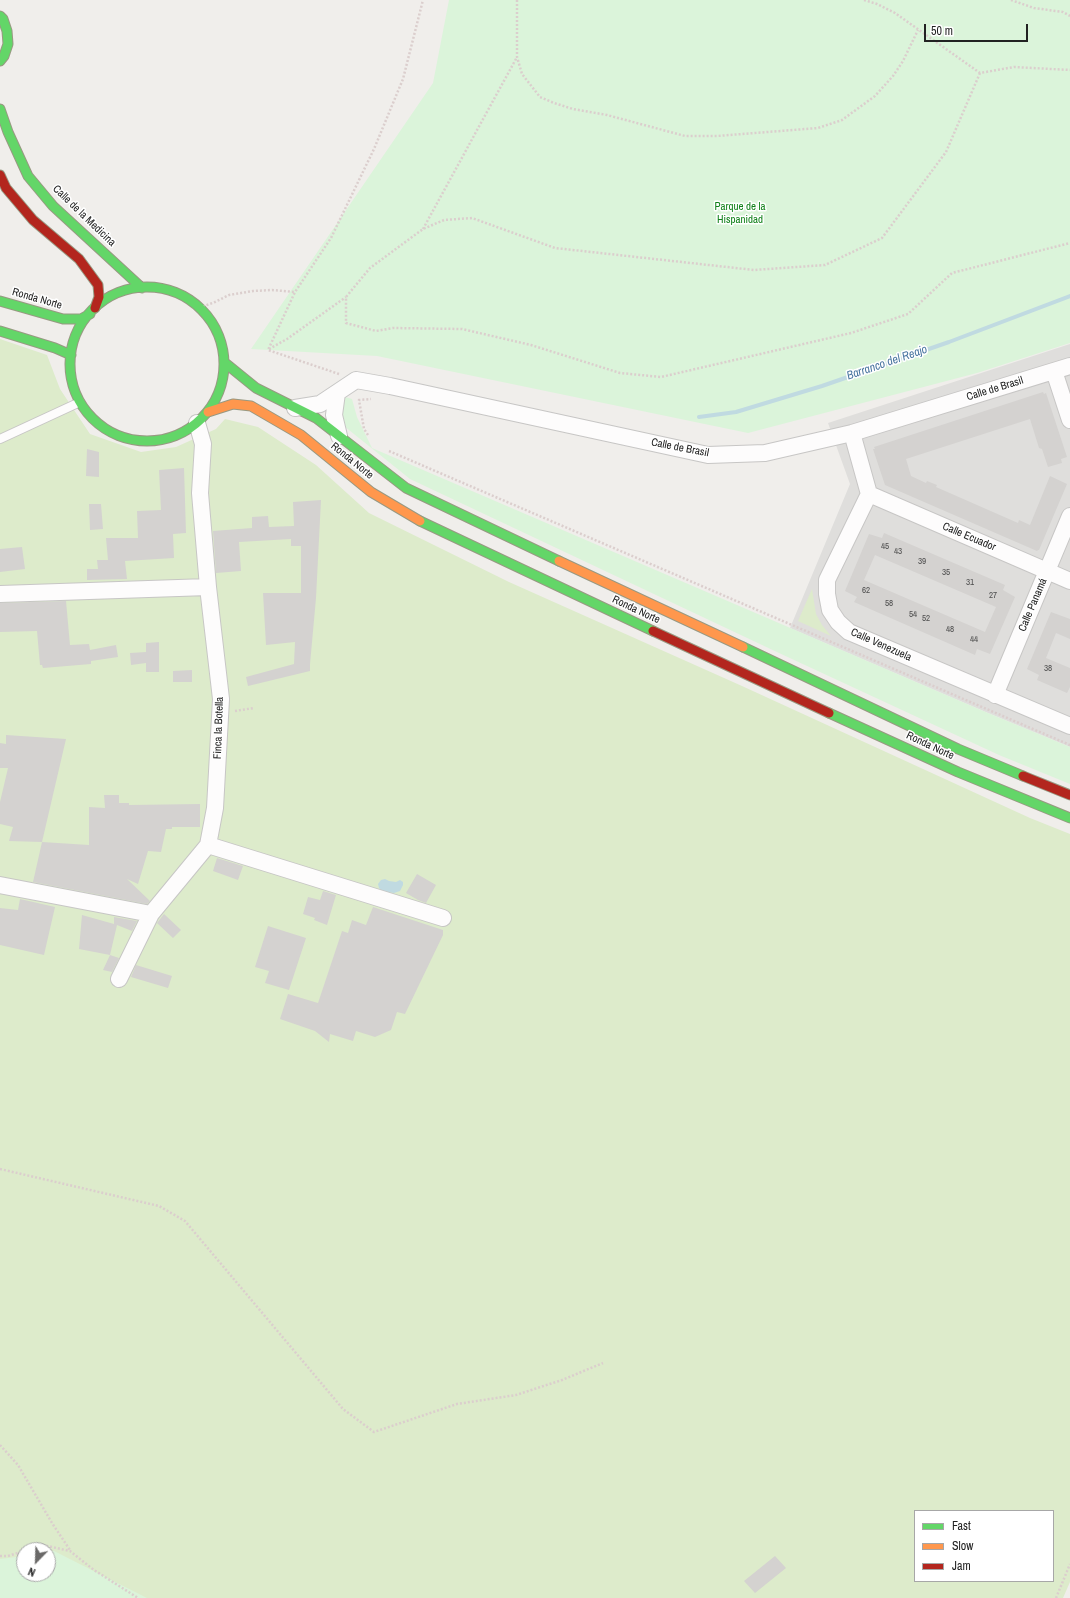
<!DOCTYPE html>
<html>
<head>
<meta charset="utf-8">
<style>
	body { margin:0 }
	#map { position:relative; width:1070px; height:1598px; overflow:hidden; background:#f0eeeb; font-family:"Archivo Narrow",sans-serif }
	canvas { display:block }
	.legend { position:absolute; left:914px; top:1510px; width:140px; height:72px; box-sizing:border-box; background:#fff; border:1px solid #a7a7a7; margin:0; padding:5px 7px; list-style:none; font-size:12px; color:#222 }
	.legend li { display:flex; align-items:center; gap:8px; height:20px }
	.legend b { width:20px; border:1px solid #a7a7a7 }
	.north { position:absolute; left:16px; top:1542px; width:40px; height:40px; box-sizing:border-box; background:#fff; border:1px solid #a7a7a7; border-radius:50%; rotate:203deg; font-size:11px; font-weight:700; line-height:16px; text-align:center; color:#222 }
	.north::after { content:''; display:block; margin:auto; width:14px; height:18px; background:#6a6968; clip-path:polygon(50% 0,100% 100%,50% 72%,0 100%) }
	.scale { position:absolute; left:924px; top:24px; width:104px; height:18px; box-sizing:border-box; border:2px solid #222; border-top:0; padding-left:5px; font-size:12px; line-height:14px; white-space:nowrap; color:#222; -webkit-text-stroke:3px #fff; paint-order:stroke }
</style>
</head>
<body>
<div id="map">
<canvas width="1070" height="1598"></canvas>
<ul class="legend">
<li><b style="height:5px;background:#63d668"></b>Fast</li>
<li><b style="height:5px;background:#ff974d"></b>Slow</li>
<li><b style="height:5px;background:#b3261e"></b>Jam</li>
</ul>
<div class="north">N</div>
<div class="scale">50 m</div>
</div>
<script>
const context = document.querySelector('canvas').getContext('2d');
context.lineJoin = 'round';
function fill(path, color) { context.fillStyle = color; context.fill(path, 'evenodd'); }
const shape = rows => new Path2D(rows.map(r => 'M' + r).join(''));
function trace(path, color, width, dash) { context.strokeStyle = color; context.lineWidth = width; context.lineCap = dash ? 'butt' : 'round'; context.setLineDash(dash || []); context.stroke(path); }
function write(font, color, halo, rows, align = 'center') {
  context.font = font + ' "Archivo Narrow",sans-serif'; context.lineWidth = 3; context.setLineDash([]); context.textBaseline = 'middle'; context.strokeStyle = halo; context.fillStyle = color; for (const [text, x, y, turn = 0] of rows) {
    context.save(); context.translate(x, y); context.rotate((+turn || 0) * Math.PI / 180); context.textAlign = isNaN(turn) ? turn : align; if (halo) context.strokeText(text, 0, 0); context.fillText(text, 0, 0); context.restore();
  }
}
const residential = shape([
	[1070,344,1070,747,988,713,790,628,850,484,828,423]
]);
const grass = shape([
	[0,339,47,355,60,389,90,434,141,452,176,447,216,429,225,419,258,427,316,465,369,513,509,582,742,686,1030,818,1070,834,1070,1582,1063,1598,0,1598],
	[915,1511,1053,1511,1053,1581,915,1581],
	[24,1550,48,1550,48,1574,24,1574],
	[812,589,816,614,822,625,831,636,798,621]
]);
const park = shape([
	[449,0,1070,0,1070,343,977,373,748,433,377,356,251,349,433,83],
	[345,397,352,399,357,417,372,448,988,713,1070,747,1070,784,999,755,779,653,410,479,344,426,341,407],
	[54,1551,147,1598,0,1598,0,1559,24,1556,24,1574,48,1574,48,1552]
]);
const water = shape([
	[385,879,389,881,396,882,400,880,403,882,403,885,400,891,394,893,382,891,379,888,378,884,381,880]
]);
const stream = shape([
	[699,417,736,412,822,386,949,342,1070,296]
]);
const building = shape([
	[1043,392,1044,394,1046,393,1067,457,1061,459,1062,463,1048,467,1042,449,1039,448,1030,419,906,459,911,476,926,483,927,481,937,485,936,487,1018,523,1019,520,1030,525,1050,476,1067,484,1039,550,1038,550,1037,551,885,485,873,449,875,449,874,447],
	[87,449,99,452,99,477,86,476],
	[184,468,186,533,173,534,174,558,125,561,127,579,87,580,87,569,98,569,97,560,108,560,106,538,138,538,137,511,161,510,159,470],
	[321,500,316,598,310,664,310,671,248,686,246,677,294,664,295,642,266,645,263,593,301,593,301,546,291,546,291,539,239,542,241,571,216,573,213,531,252,528,252,517,268,516,269,527,294,526,293,502],
	[89,504,101,504,103,529,90,530],
	[884,533,1005,585,1003,590,1015,597,990,654,977,649,975,655,854,602,857,597,845,591,869,534,882,538],
	[875,555,996,607,985,632,864,580],
	[22,547,25,569,0,572,0,549],
	[66,601,70,645,89,644,90,650,116,645,118,657,91,661,91,664,43,668,42,665,40,665,37,631,0,632,0,603],
	[1051,612,1070,619,1070,639,1056,633,1046,658,1070,668,1070,687,1067,693,1037,680,1039,675,1027,669],
	[159,642,159,672,146,672,146,663,131,665,130,653,146,652,146,643],
	[192,670,192,682,173,682,173,671],
	[6,735,66,739,42,842,9,841,13,827,0,824,0,802,8,768,0,768,0,743,6,744],
	[104,795,119,795,119,803,129,803,129,805,200,804,200,827,172,827,172,829,166,829,161,852,148,851,138,884,127,879,150,901,147,904,33,882,42,842,89,845,89,807,105,808],
	[217,858,243,866,238,880,213,871],
	[417,874,436,885,426,903,418,900,406,893],
	[323,891,336,895,327,925,314,920,315,918,303,914,308,897,320,900],
	[20,899,55,907,44,955,0,945,0,908,18,910],
	[373,907,443,930,443,935,405,1014,397,1012,391,1030,375,1037,356,1031,353,1041,330,1034,329,1042,315,1031,280,1019,288,994,318,1003,342,931,348,933,352,920,366,925],
	[164,914,181,930,173,938,157,923],
	[82,915,114,924,114,917,137,921,132,931,117,925,110,955,79,949],
	[268,926,306,938,289,990,265,983,269,971,255,967],
	[110,955,119,958,112,972,103,970],
	[136,965,172,976,168,988,131,977],
	[775,1556,786,1568,755,1593,744,1581]
]);
const path = shape([
	[517,0,517,57,522,74,540,97,554,103,573,109,607,115,685,136,717,136,818,128,842,120,875,96,893,76,903,61,918,30],
	[864,0,877,4,895,13,980,73,1014,67,1070,70],
	[1011,0,1034,8,1063,12,1070,16],
	[980,73,946,152,882,238,825,265,754,270,555,248,472,218,444,220,423,229,370,268,346,297,346,323,376,331,393,328,462,329,531,345,620,373,661,377,851,333,908,314,952,273,1070,243],
	[423,229,517,57],
	[199,308,215,302,229,295,253,291,272,290,295,292],
	[269,349,287,339,346,297],
	[339,374,268,350,295,292,331,238,374,149,403,79,423,0],
	[368,435,364,429,359,400,371,399],
	[389,451,1070,745],
	[235,711,254,708],
	[0,1169,159,1206,185,1221,343,1409,374,1432,457,1404,516,1395,562,1380,603,1363],
	[0,1445,18,1465,52,1523,70,1550],
	[27,1550,43,1545,70,1551,94,1570,138,1598],
	[0,1556,8,1556,24,1551],
	[1056,1598,1070,1564]
]);
const lane = shape([
	[0,439,80,402]
]);
const street = shape([
	[1054,371,1070,420],
	[337,393,334,415,339,436],
	[295,408,320,404,356,380,390,386,708,455,765,453,852,433,1070,366],
	[852,433,869,494,827,580,827,594,830,610,838,622,849,632,1070,726],
	[869,494,1070,581],
	[0,594,208,587],
	[995,695,1070,516],
	[208,845,443,918],
	[0,885,151,914],
	[119,979,151,914,208,845,215,808,221,699,208,587,200,493,203,444,197,423]
]);
const fast = shape([
	[0,16,3,19,7,31,8,44,4,56,0,61],
	[0,109,8,132,28,176,53,206,142,288],
	'70 364a77 77 0 1 1 154 0a77 77 0 1 1-154 0Z',
	[0,301,63,319,81,319,90,314],
	[0,331,55,348,71,355],
	[224,362,256,388,316,418,406,488,559,561],
	[420,521,653,631],
	[743,647,958,749,1023,776],
	[829,713,958,772,1070,818]
]);
const slow = shape([
	[208,412,233,404,251,406,301,435,371,492,420,521],
	[559,561,743,647]
]);
const jam = shape([
	[0,175,6,188,33,220,79,259,98,285,99,297,95,308],
	[653,631,829,713],
	[1023,776,1070,795]
]);
const numberNames = [
	["45",885,547],
	["43",898,552],
	["39",922,562],
	["35",946,573],
	["31",970,583],
	["62",866,591],
	["27",993,596],
	["58",889,604],
	["54",913,615],
	["52",926,619],
	["48",950,630],
	["44",974,640],
	["38",1048,669]
];
const parkNames = [
	["Parque de la",740,207],
	["Hispanidad",740,220]
];
const streetNames = [
	["Calle de la Medicina",84,216,44],
	["Ronda Norte",37,299,16],
	["Calle de Brasil",995,389,-17],
	["Calle de Brasil",680,448,11],
	["Ronda Norte",352,461,39],
	["Calle Ecuador",969,537,23],
	["Calle Panamá",1033,605,-67],
	["Ronda Norte",636,610,25],
	["Calle Venezuela",881,645,24],
	["Finca la Botella",219,728,-88],
	["Ronda Norte",930,746,25]
];
const waterNames = [
	["Barranco del Reajo",887,363,-19]
];
fill(residential, '#dfdedc');
fill(grass, '#ddebcb');
fill(park, '#dbf4da');
fill(water, '#c0dae1');
trace(stream, '#c0dae1', 4);
fill(building, '#d4d2d0');
trace(lane, '#c7c6c5', 10);
trace(street, '#c7c6c5', 18);
trace(fast, '#989982', 11);
trace(slow, '#989982', 11);
trace(jam, '#989982', 11);
trace(path, '#dbcecd', 2.5, [2, 2]);
trace(lane, '#fdfcfc', 8);
trace(street, '#fdfcfc', 16);
trace(fast, '#63d668', 9);
trace(slow, '#ff974d', 9);
trace(jam, '#b3261e', 9);
write('9px', '#4e4e4e', null, numberNames);
write('11px', '#0f8018', '#fff', parkNames);
write('11px', '#222', '#fff', streetNames);
write('italic 12px', '#4a76a0', '#fff', waterNames);
</script>
</body>
</html>
